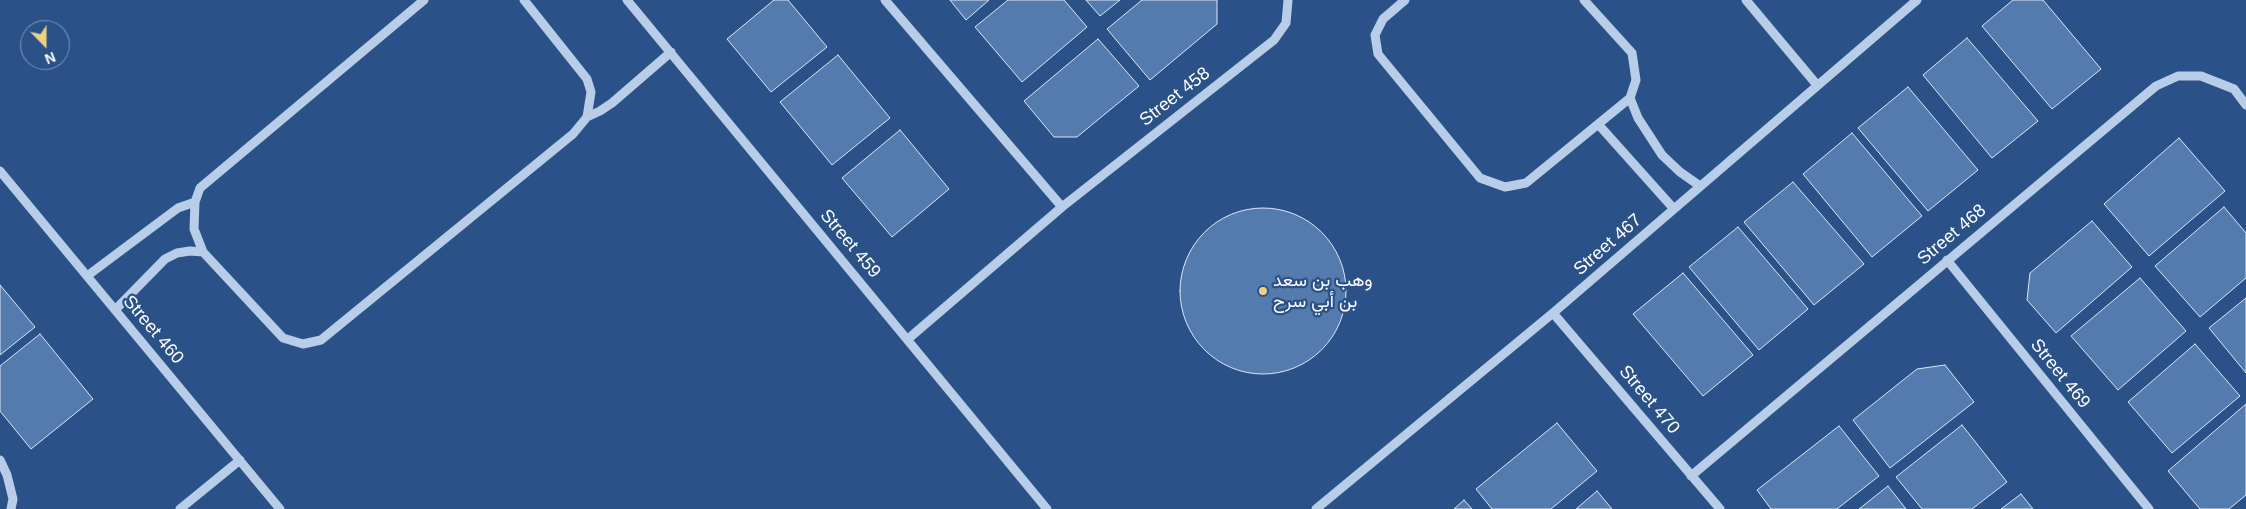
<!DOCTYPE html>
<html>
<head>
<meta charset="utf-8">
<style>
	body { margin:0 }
	#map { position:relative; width:2246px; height:509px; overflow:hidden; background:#2b5288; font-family:Arial,sans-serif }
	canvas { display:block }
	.north { position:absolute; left:20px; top:20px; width:50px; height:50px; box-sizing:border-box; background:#2b5288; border:1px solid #8097b8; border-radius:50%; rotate:158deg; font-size:14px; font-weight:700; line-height:20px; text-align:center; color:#fff }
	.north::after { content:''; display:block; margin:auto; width:18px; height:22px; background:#edd081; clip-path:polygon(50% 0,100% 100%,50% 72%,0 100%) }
</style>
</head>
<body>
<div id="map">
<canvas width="2246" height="509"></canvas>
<div class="north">N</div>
</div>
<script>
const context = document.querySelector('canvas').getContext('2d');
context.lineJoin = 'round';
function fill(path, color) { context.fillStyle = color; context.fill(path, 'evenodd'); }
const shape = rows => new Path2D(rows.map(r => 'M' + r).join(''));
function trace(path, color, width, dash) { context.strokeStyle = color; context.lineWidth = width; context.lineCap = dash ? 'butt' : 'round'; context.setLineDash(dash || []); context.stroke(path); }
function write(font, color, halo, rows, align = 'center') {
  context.font = font + ' Arial,Vazirmatn,sans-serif'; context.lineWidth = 4.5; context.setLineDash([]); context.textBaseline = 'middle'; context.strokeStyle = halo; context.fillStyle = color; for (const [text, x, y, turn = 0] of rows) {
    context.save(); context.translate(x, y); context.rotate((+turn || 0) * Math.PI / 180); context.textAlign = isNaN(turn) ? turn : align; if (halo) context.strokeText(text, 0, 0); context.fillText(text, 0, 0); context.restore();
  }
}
const building = shape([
	[774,0,788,0,827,47,771,92,727,39,774,0],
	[950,0,989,0,966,20,950,0],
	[1008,0,1064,0,1087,27,1022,82,975,27,1008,0],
	[1086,0,1120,0,1100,16,1086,0],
	[1142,0,1217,0,1217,24,1150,80,1107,29,1142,0],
	[2013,0,2043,0,2101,69,2052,109,1982,26,2013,0],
	[1967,38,2038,121,1992,158,1923,75,1967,38],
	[1098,39,1139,86,1077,137,1054,137,1024,101,1098,39],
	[838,55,890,118,832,165,780,102,838,55],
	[1908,87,1978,170,1928,211,1858,128,1908,87],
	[900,130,949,189,892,237,842,178,900,130],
	[1852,133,1922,216,1872,257,1803,174,1852,133],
	[2179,138,2225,191,2149,256,2104,204,2179,138],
	[1793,182,1864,264,1814,305,1744,222,1793,182],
	[2224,207,2246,233,2246,278,2200,317,2155,266,2224,207],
	'1180 291a83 83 0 1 1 166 0a83 83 0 1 1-166 0Z',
	[2092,221,2132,267,2056,333,2027,300,2030,273,2092,221],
	[1738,227,1808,309,1759,350,1689,267,1738,227],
	[1683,273,1753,355,1703,396,1633,314,1683,273],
	[2140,278,2186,331,2118,390,2071,336,2140,278],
	[0,285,35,327,0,355,0,285],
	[2246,298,2246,373,2209,328,2246,298],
	[40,334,93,399,31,449,0,411,0,366,40,334],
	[2195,344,2240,396,2172,453,2128,402,2195,344],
	[1945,365,1974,402,1890,468,1853,420,1917,369,1945,365],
	[2246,404,2246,495,2229,509,2200,509,2168,471,2246,404],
	[1557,423,1597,471,1551,509,1492,509,1476,489,1557,423],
	[1962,425,2007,482,1972,509,1922,509,1896,477,1962,425],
	[1839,426,1879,476,1837,509,1771,509,1757,490,1839,426],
	[1888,486,1906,509,1859,509,1888,486],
	[1597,491,1612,509,1576,509,1597,491],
	[2021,494,2033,509,2001,509,2021,494],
	[1464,500,1472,509,1454,509,1464,500]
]);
const minor = shape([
	[424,0,200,188,195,202,194,229,203,252,283,338,303,344,321,340,573,134,587,117,600,111,612,103,671,52],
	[524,0,587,79,591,92,587,117],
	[627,0,1047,509],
	[885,0,1062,207],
	[1405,0,1383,19,1375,35,1378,54,1480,178,1505,187,1526,183,1630,98,1636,80,1632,53,1584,0],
	[1746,0,1817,85],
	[1630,98,1638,118,1662,155,1680,172,1700,186],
	[1598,124,1674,209],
	[0,171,280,509],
	[1947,260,2149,509],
	[87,276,178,208,195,202],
	[115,310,165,259,177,253,190,251,203,252],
	[1553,313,1720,509],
	[908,339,1062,207,1274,40,1286,23,1288,0],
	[0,460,7,475,13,499,11,509],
	[1691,476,2156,86,2178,76,2201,76,2234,89,2246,105],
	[180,509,240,460],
	[1316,509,1553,313,1917,0]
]);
const markers = [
	[1263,291,5,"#edd081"]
];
const streetNames = [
	["Street 458",1175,97,-38],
	["Street 468",1952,235,-40],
	["Street 459",850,244,50],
	["Street 467",1608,245,-41],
	["Street 460",153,330,50],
	["Street 469",2060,374,51],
	["Street 470",1649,400,50]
];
const poiNames = [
	["وهب بن سعد",1273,281],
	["بن أبي سرح",1273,302]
];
fill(building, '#547bae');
trace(building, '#dbe7f6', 1);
trace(minor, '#b8cde8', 9);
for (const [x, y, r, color] of markers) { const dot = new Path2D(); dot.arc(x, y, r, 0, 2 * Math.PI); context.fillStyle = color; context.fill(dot); trace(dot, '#2b5288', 2); }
write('18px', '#fff', '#2b5288', streetNames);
write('18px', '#fff', '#2b5288', poiNames, 'left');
</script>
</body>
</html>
